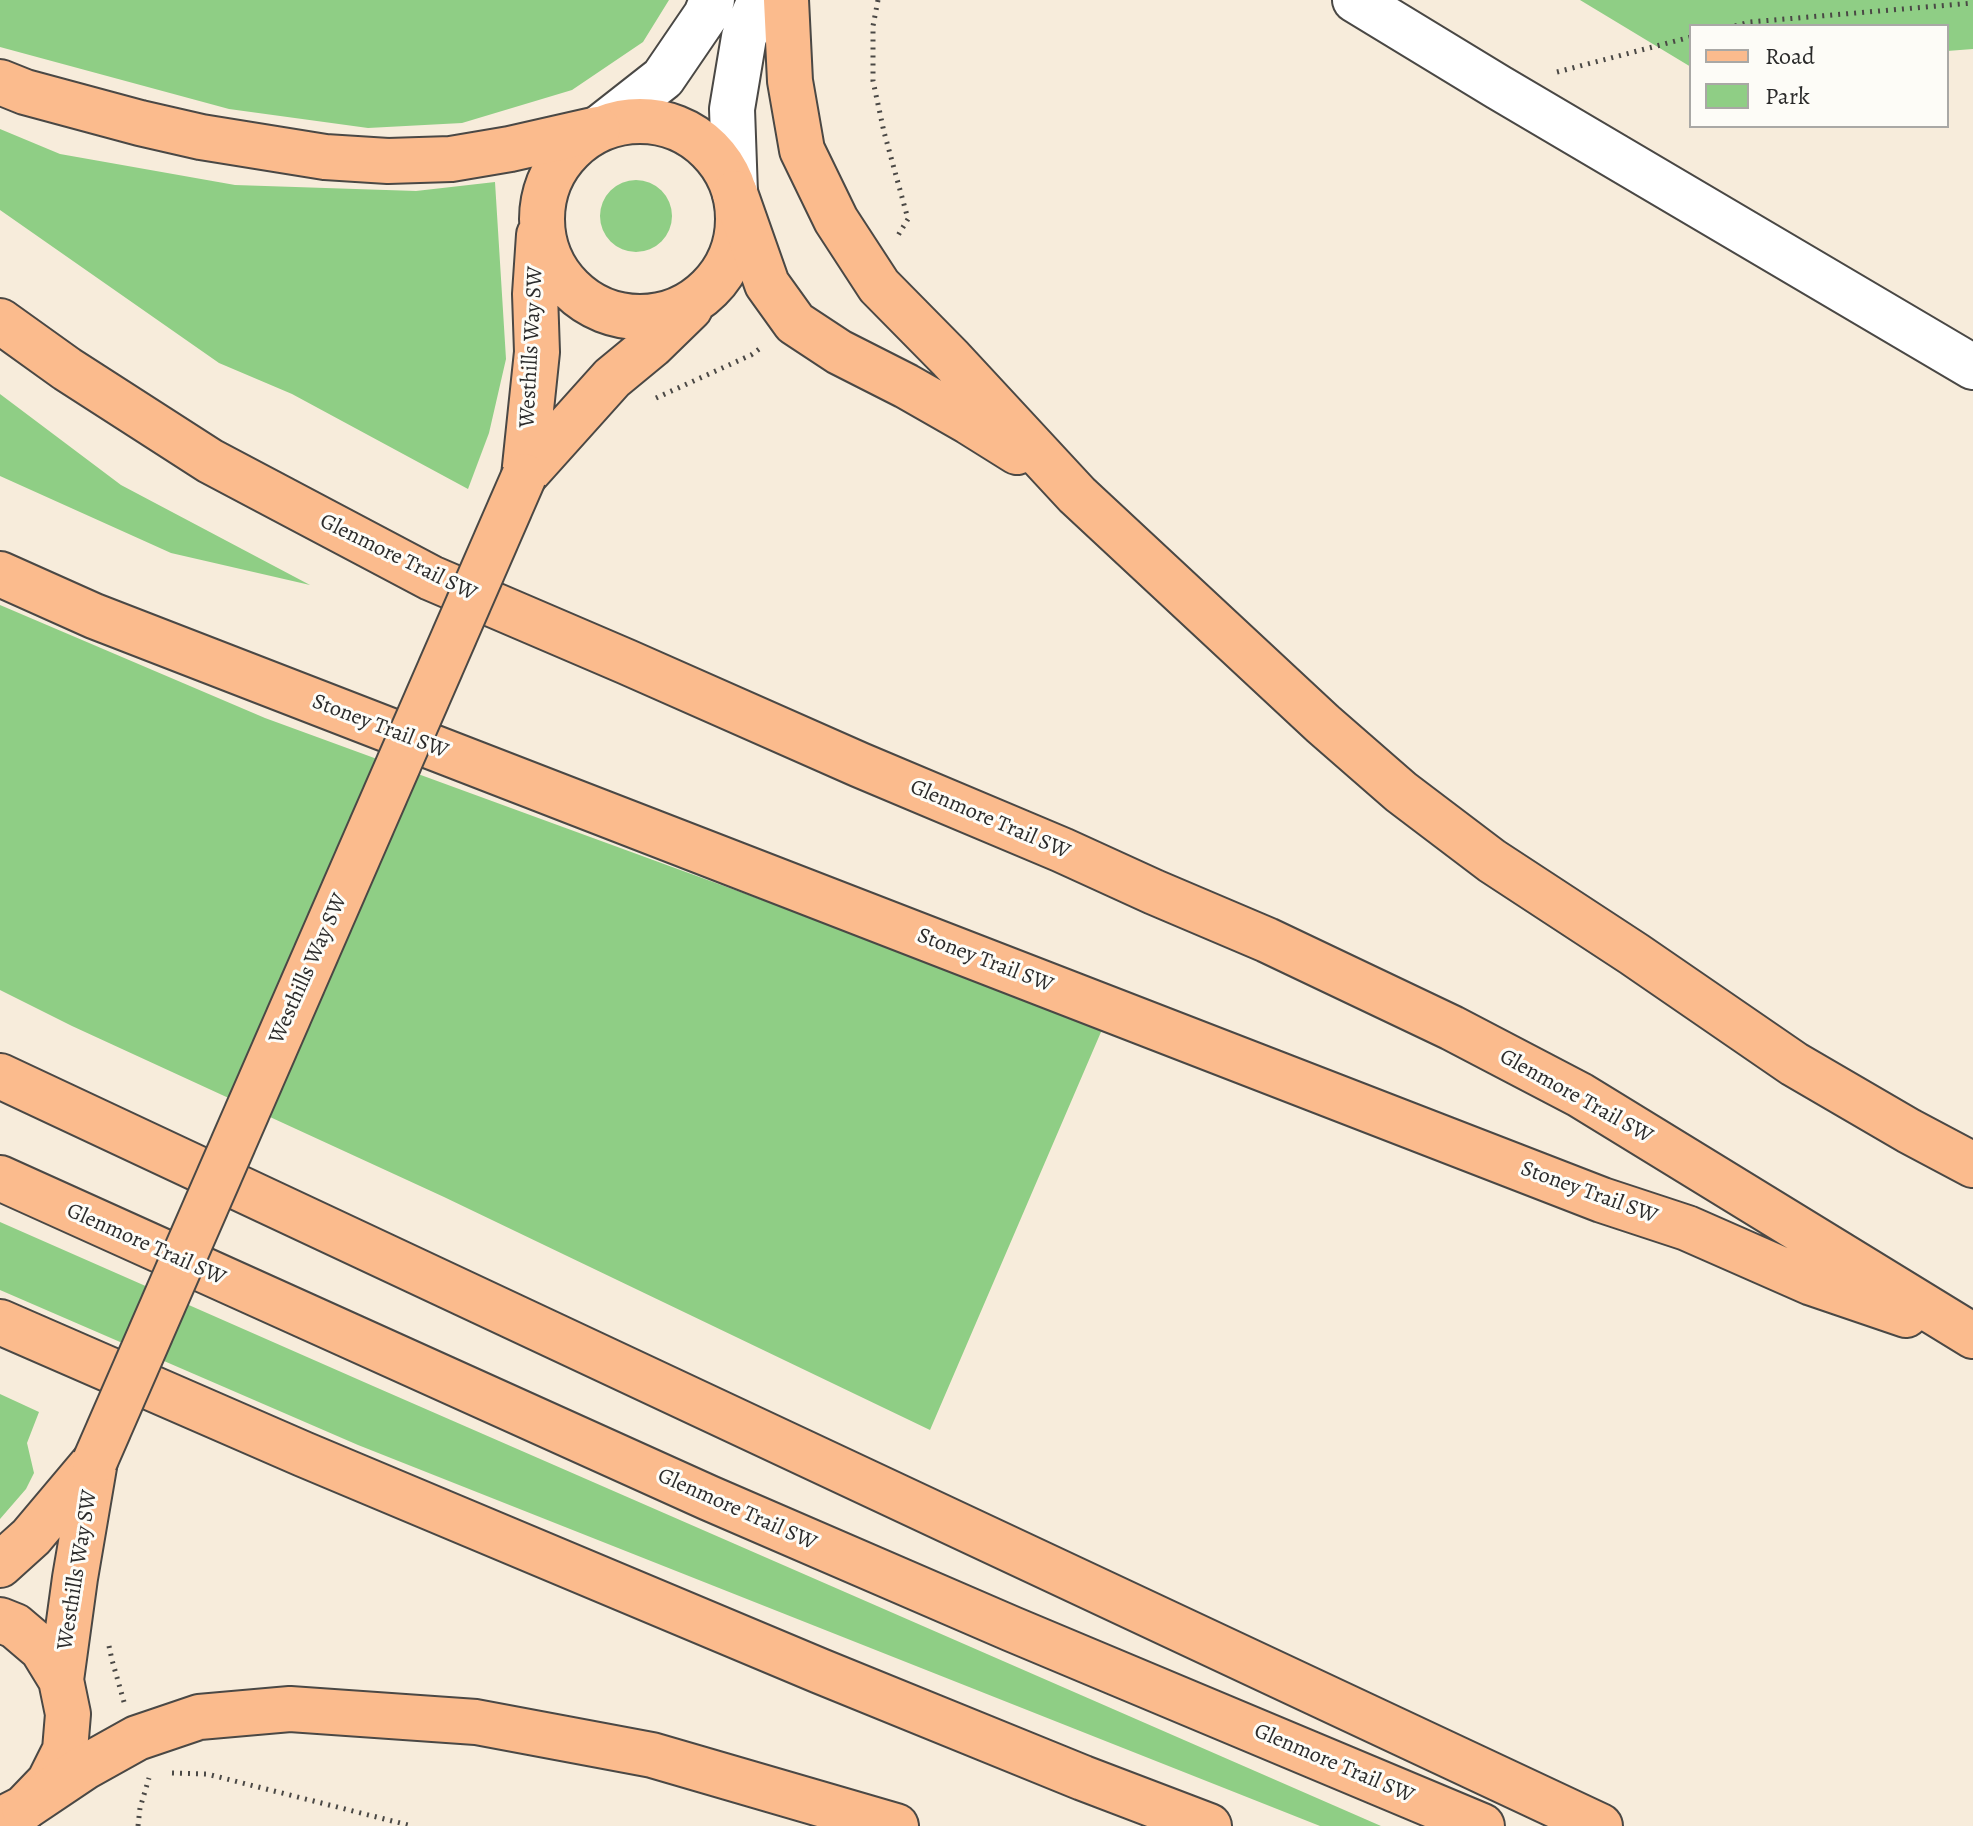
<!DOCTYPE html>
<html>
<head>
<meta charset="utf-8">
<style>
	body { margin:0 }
	#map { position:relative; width:1973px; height:1826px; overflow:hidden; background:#f7ecdb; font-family:Alegreya,serif }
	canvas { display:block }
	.legend { position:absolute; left:1689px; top:24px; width:260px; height:104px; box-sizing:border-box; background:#fdfcf7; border:2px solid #a9a8a5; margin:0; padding:10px 14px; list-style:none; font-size:24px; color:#2b2b2b }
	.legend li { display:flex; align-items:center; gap:16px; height:40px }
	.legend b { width:40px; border:2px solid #a9a8a5 }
</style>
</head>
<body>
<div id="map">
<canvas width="1973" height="1826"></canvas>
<ul class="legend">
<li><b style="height:10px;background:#fbbb8d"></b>Road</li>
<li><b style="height:22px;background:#8fce85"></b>Park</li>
</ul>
</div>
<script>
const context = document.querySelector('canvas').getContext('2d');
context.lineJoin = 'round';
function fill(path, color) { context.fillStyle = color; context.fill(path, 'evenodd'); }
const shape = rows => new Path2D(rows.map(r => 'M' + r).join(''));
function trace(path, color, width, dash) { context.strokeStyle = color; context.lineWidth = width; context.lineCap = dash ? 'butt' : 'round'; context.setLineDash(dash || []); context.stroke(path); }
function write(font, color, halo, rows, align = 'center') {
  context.font = font + ' Alegreya,serif'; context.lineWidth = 6; context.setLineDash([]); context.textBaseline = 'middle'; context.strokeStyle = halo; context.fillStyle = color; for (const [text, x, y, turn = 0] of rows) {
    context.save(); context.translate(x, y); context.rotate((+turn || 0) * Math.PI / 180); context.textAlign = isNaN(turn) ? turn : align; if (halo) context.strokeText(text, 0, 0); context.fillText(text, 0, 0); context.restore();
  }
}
const green = shape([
	[0,0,669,0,643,42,572,90,462,123,368,128,229,109,0,47],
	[1580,0,1973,0,1973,49,1947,51,1947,26,1691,26,1691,67],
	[0,129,60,154,235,185,416,191,495,182,506,359,489,433,468,489,292,394,219,363,0,210],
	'600 216a36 36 0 1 1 72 0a36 36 0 1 1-72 0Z',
	[0,394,121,485,310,585,171,553,0,476],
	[0,605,265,718,1104,1025,930,1430,444,1197,72,1026,0,990],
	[0,1222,373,1386,1381,1826,1320,1826,358,1445,0,1290],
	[0,1394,39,1412,27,1443,34,1473,26,1489,0,1519]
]);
const path = shape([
	[878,0,873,26,873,81,884,132,908,219,897,237],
	[1735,26,1750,22,1973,3],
	[1557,72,1691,37],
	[656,398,751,355,762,347],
	[109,1646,112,1660,124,1702],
	[172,1773,207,1774,412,1826],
	[138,1826,140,1808,149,1778]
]);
const minor = shape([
	[1355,0,1498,87,1973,367],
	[598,129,663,78,706,15,712,0],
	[735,193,732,109,744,37,760,0]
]);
const major = shape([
	'542 219a98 98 0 1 1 196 0a98 98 0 1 1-196 0Z',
	[524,476,612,378,652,345,690,308],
	[524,476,537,352,535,294,539,235],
	[0,1565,31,1537,95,1461],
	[0,1620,15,1626,42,1649,61,1680,68,1714,65,1750,49,1782,24,1808,0,1820],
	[61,1680,75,1578,95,1461]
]);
const highway = shape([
	[786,0,790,81,802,150,836,220,879,286,950,358,1077,495,1323,724,1401,792,1492,861,1634,954,1794,1064,1909,1131,1973,1165],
	[0,82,25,92,140,123,201,137,325,157,388,161,451,159,510,149,598,129],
	[735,193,767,284,795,323,839,352,906,386,969,422,1017,452],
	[0,321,67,369,210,461,431,578,627,662,860,765,1062,850,1154,892,1267,940,1452,1028,1580,1095,1973,1336],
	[0,574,94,616,1602,1200,1687,1228,1812,1283,1906,1315],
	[0,1076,1600,1826],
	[0,1178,709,1498,1012,1629,1482,1826],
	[0,1322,303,1454,820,1671,1083,1778,1209,1826],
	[24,1808,85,1767,137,1738,199,1717,290,1709,476,1722,652,1755,896,1826]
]);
const majorBridge = shape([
	[95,1461,524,476]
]);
const streetNames = [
	["Westhills Way SW",532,347,-87],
	["Glenmore Trail SW",398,558,26],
	["Stoney Trail SW",380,727,21],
	["Glenmore Trail SW",990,820,23],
	["Stoney Trail SW",985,961,21],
	["Westhills Way SW",309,969,-66],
	["Glenmore Trail SW",1576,1097,29],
	["Stoney Trail SW",1589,1193,20],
	["Glenmore Trail SW",146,1245,24],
	["Glenmore Trail SW",737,1510,24],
	["Westhills Way SW",78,1570,-81],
	["Glenmore Trail SW",1334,1764,23]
];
fill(green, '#8fce85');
trace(minor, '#4a4845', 48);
trace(major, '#4a4845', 48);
trace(highway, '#4a4845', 48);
trace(path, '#4a4845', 5, [2, 6]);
trace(minor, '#fff', 44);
trace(major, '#fbbb8d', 44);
trace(highway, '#fbbb8d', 44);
trace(majorBridge, '#4a4845', 48, []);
trace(majorBridge, '#fbbb8d', 44);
write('22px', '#2b2b2b', '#fdfcf7', streetNames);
</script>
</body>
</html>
